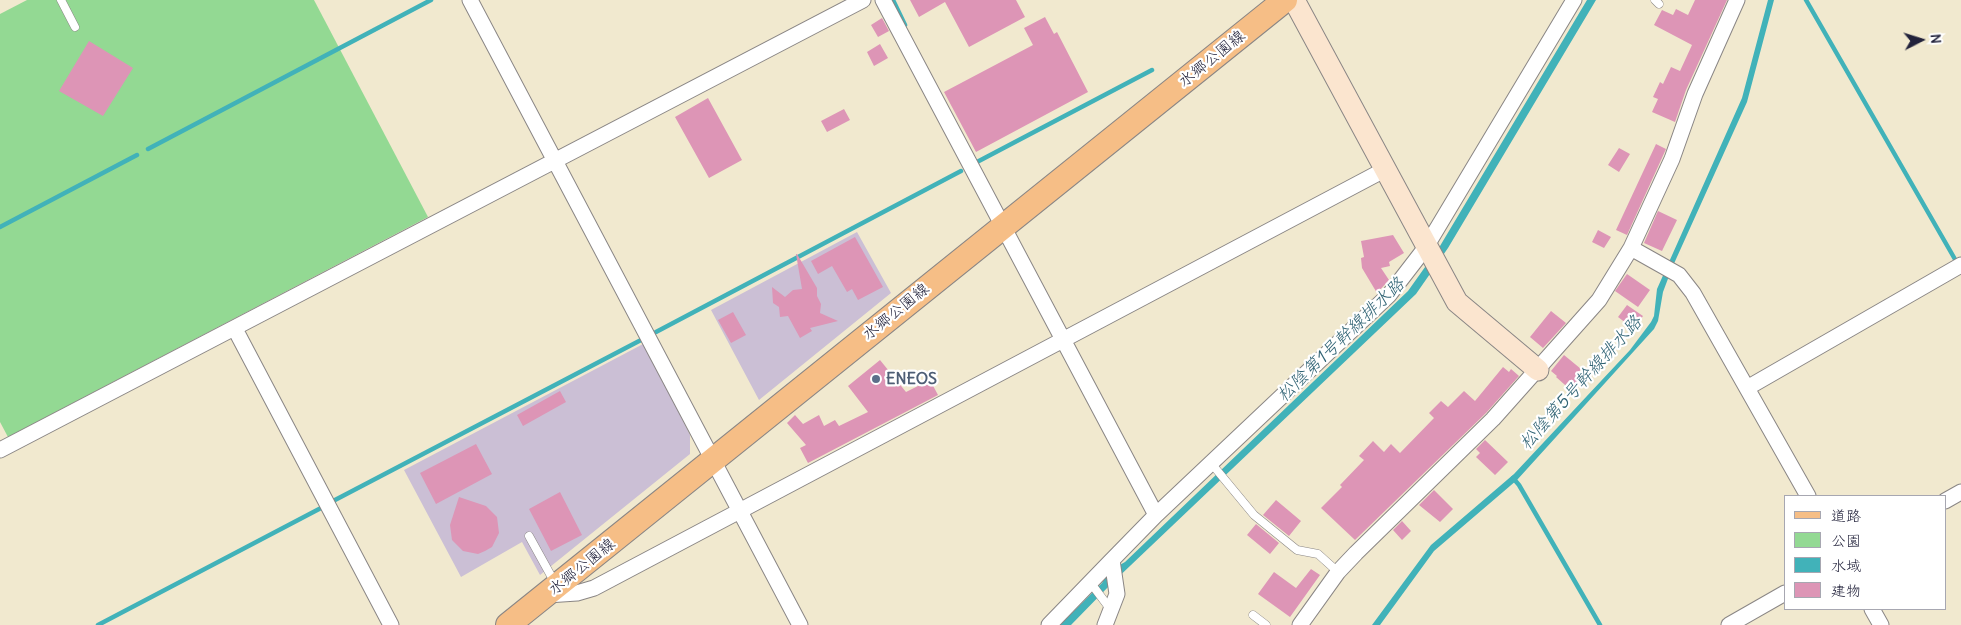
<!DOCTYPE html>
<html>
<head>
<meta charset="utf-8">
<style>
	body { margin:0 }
	#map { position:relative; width:1961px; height:625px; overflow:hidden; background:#f1e9cf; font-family:Delius,"Klee One",sans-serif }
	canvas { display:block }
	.legend { position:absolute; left:1784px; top:495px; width:162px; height:115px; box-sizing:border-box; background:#fff; border:1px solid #a7a7b1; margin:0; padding:6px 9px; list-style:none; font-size:15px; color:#22223b }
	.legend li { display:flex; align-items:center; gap:10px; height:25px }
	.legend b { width:25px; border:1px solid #a7a7b1 }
	.north { position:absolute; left:1896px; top:15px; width:50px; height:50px; -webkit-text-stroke:4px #fff; paint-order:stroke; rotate:85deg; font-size:14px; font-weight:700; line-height:20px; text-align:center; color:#22223b }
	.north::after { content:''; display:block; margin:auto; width:18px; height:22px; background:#22223b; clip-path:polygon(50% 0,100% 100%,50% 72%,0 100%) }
</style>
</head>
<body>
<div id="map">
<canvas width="1961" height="625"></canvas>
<ul class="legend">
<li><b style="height:6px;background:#f6be86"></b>道路</li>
<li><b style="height:14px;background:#93d993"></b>公園</li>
<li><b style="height:14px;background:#41b2b9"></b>水域</li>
<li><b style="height:14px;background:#dd95b6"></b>建物</li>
</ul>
<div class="north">N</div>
</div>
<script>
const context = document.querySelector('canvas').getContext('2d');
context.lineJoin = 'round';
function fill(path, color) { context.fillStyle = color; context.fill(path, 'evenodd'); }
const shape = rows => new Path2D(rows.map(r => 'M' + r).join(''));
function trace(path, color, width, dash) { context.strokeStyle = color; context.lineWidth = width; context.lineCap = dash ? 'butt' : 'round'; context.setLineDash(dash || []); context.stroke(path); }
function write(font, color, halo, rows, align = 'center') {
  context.font = font + ' Delius,"Klee One",sans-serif'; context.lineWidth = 4.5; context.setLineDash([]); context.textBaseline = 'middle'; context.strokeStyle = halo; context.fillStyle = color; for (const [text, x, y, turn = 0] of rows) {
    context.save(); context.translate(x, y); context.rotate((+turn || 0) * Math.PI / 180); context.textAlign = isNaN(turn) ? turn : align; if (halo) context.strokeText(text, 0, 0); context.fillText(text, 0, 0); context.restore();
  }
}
const industrial = shape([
	[857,232,891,293,759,400,711,310],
	[645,343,690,435,690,454,540,575,522,542,461,577,404,470]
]);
const green = shape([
	[27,0,314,0,428,217,8,437,0,422,0,14]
]);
const water = shape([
	[1587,0,1596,0,1448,248,1416,294,1110,585,1071,625,1060,625,1102,583,1109,571,1125,562,1408,291,1440,246],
	[1768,0,1774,0,1747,102,1672,268,1663,292,1658,321,1654,329,1517,480,1434,551,1380,625,1372,625,1431,545,1514,474,1630,350,1651,322,1654,316,1657,289,1742,98]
]);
const stream = shape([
	[893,0,905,25],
	[1806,0,1956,261],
	[148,149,431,0],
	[977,162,1152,70],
	[0,227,137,155],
	[656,332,961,171],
	[1513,478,1519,485,1600,625],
	[335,500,641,340],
	[98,625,321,508]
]);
const building = shape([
	[910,0,1016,0,1025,17,969,47,945,2,919,17],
	[1695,0,1727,0,1686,90,1675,122,1652,112,1658,99,1653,97,1660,82,1663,84,1671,67,1680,71,1692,45,1654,25,1662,10,1673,15,1676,9,1688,15],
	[1045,17,1054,34,1057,32,1088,92,976,152,944,92,1033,45,1024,28],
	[882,18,889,31,878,37,871,25],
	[89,41,133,68,103,116,59,91],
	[880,44,888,58,874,66,867,52],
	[708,98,742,160,709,178,675,117],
	[844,109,850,120,827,132,821,121],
	[1656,144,1666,149,1627,235,1616,230],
	[1619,148,1630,154,1619,172,1608,165],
	[1658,211,1677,220,1662,251,1644,243],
	[1598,230,1611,237,1604,248,1592,242],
	[1393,235,1404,253,1389,262,1390,266,1381,268,1389,280,1377,293,1362,268,1361,258,1364,257,1361,241],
	[855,237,883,287,858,300,852,289,847,292,832,266,818,274,811,261],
	[796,254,797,254,817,288,817,296,821,304,820,313,838,321,810,328,812,331,800,338,788,316,780,317,779,307,773,303,772,287,785,297,793,290,802,289],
	[1627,274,1650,290,1638,307,1615,291],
	[1627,305,1643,316,1634,329,1618,317],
	[1551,311,1566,323,1543,348,1530,337],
	[733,312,746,335,731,343,718,320],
	[1564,355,1581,369,1578,373,1584,378,1573,392,1556,377,1557,376,1551,371],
	[880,360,906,392,930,380,938,395,808,463,800,448,806,445,787,423,795,415,803,424,819,415,824,426,835,420,839,426,868,412,848,386],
	[1503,367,1509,372,1511,369,1519,376,1486,413,1355,540,1321,508,1342,487,1340,485,1364,460,1359,456,1373,441,1384,452,1391,444,1400,453,1434,418,1429,413,1441,401,1448,407,1464,391,1475,401],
	[560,391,566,402,523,426,517,415],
	[1485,440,1508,462,1495,475,1476,457,1480,453,1476,449],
	[476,444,492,474,436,504,420,473],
	[1434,490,1453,509,1440,522,1419,505],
	[560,492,582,535,551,551,529,509],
	[459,497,486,506,497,517,499,533,492,547,485,551,478,554,463,551,452,540,450,525],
	[1276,500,1301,521,1289,536,1263,515],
	[1402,521,1411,531,1402,540,1393,530],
	[1256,524,1279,543,1270,554,1247,535],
	[1311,569,1320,575,1290,617,1258,594,1274,572,1296,588]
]);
const lane = shape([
	[61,0,75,27],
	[1655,0,1659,4],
	[1211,463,1254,515,1297,550,1318,554,1338,572],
	[529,536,555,583],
	[1090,582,1111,610],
	[1253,615,1266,625]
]);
const street = shape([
	[470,0,800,625],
	[883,0,1156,515],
	[1631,248,1679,275,1693,293,1808,496],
	[235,329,391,625],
	[1747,388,1961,265],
	[0,450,863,0],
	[1945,501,1961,492],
	[547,595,577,593,594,588,1384,170],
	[1872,609,1881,625],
	[1049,625,1112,560],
	[1105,625,1117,594,1112,560,1156,515,1389,295,1426,247,1574,0],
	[1300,625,1338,572,1356,553,1493,419,1599,300,1631,248,1672,159,1695,94,1737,0],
	[1729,625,1785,593]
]);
const secondary = shape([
	[1294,0,1457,302,1538,370]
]);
const primary = shape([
	[508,625,1285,0]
]);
const markers = [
	[876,379,5,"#5c6f8a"]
];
const streetNames = [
	["水郷公園線",1212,59,-39],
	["水郷公園線",896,312,-39],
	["水郷公園線",582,567,-39]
];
const serviceNames = [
	["ENEOS",886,379]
];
const waterNames = [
	["松陰第1号幹線排水路",1341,340,-44],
	["松陰第5号幹線排水路",1581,383,-48]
];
fill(industrial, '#cbbfd5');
fill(green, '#93d993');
fill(water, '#41b2b9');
trace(stream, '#41b2b9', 4.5);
fill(building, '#dd95b6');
trace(lane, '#8a8685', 9);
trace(street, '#8a8685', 17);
trace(secondary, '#8a8685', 23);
trace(primary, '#8a8685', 26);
trace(lane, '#fff', 8);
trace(street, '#fff', 15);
trace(secondary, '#fbe5cf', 21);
trace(primary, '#f6be86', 24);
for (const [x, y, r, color] of markers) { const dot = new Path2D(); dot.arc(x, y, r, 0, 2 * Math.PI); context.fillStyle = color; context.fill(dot); trace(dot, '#fff', 2); }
write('16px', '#22223b', '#fff', streetNames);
write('bold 16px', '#4e5e75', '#fff', serviceNames, 'left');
write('italic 18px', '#306374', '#fff', waterNames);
</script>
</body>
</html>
